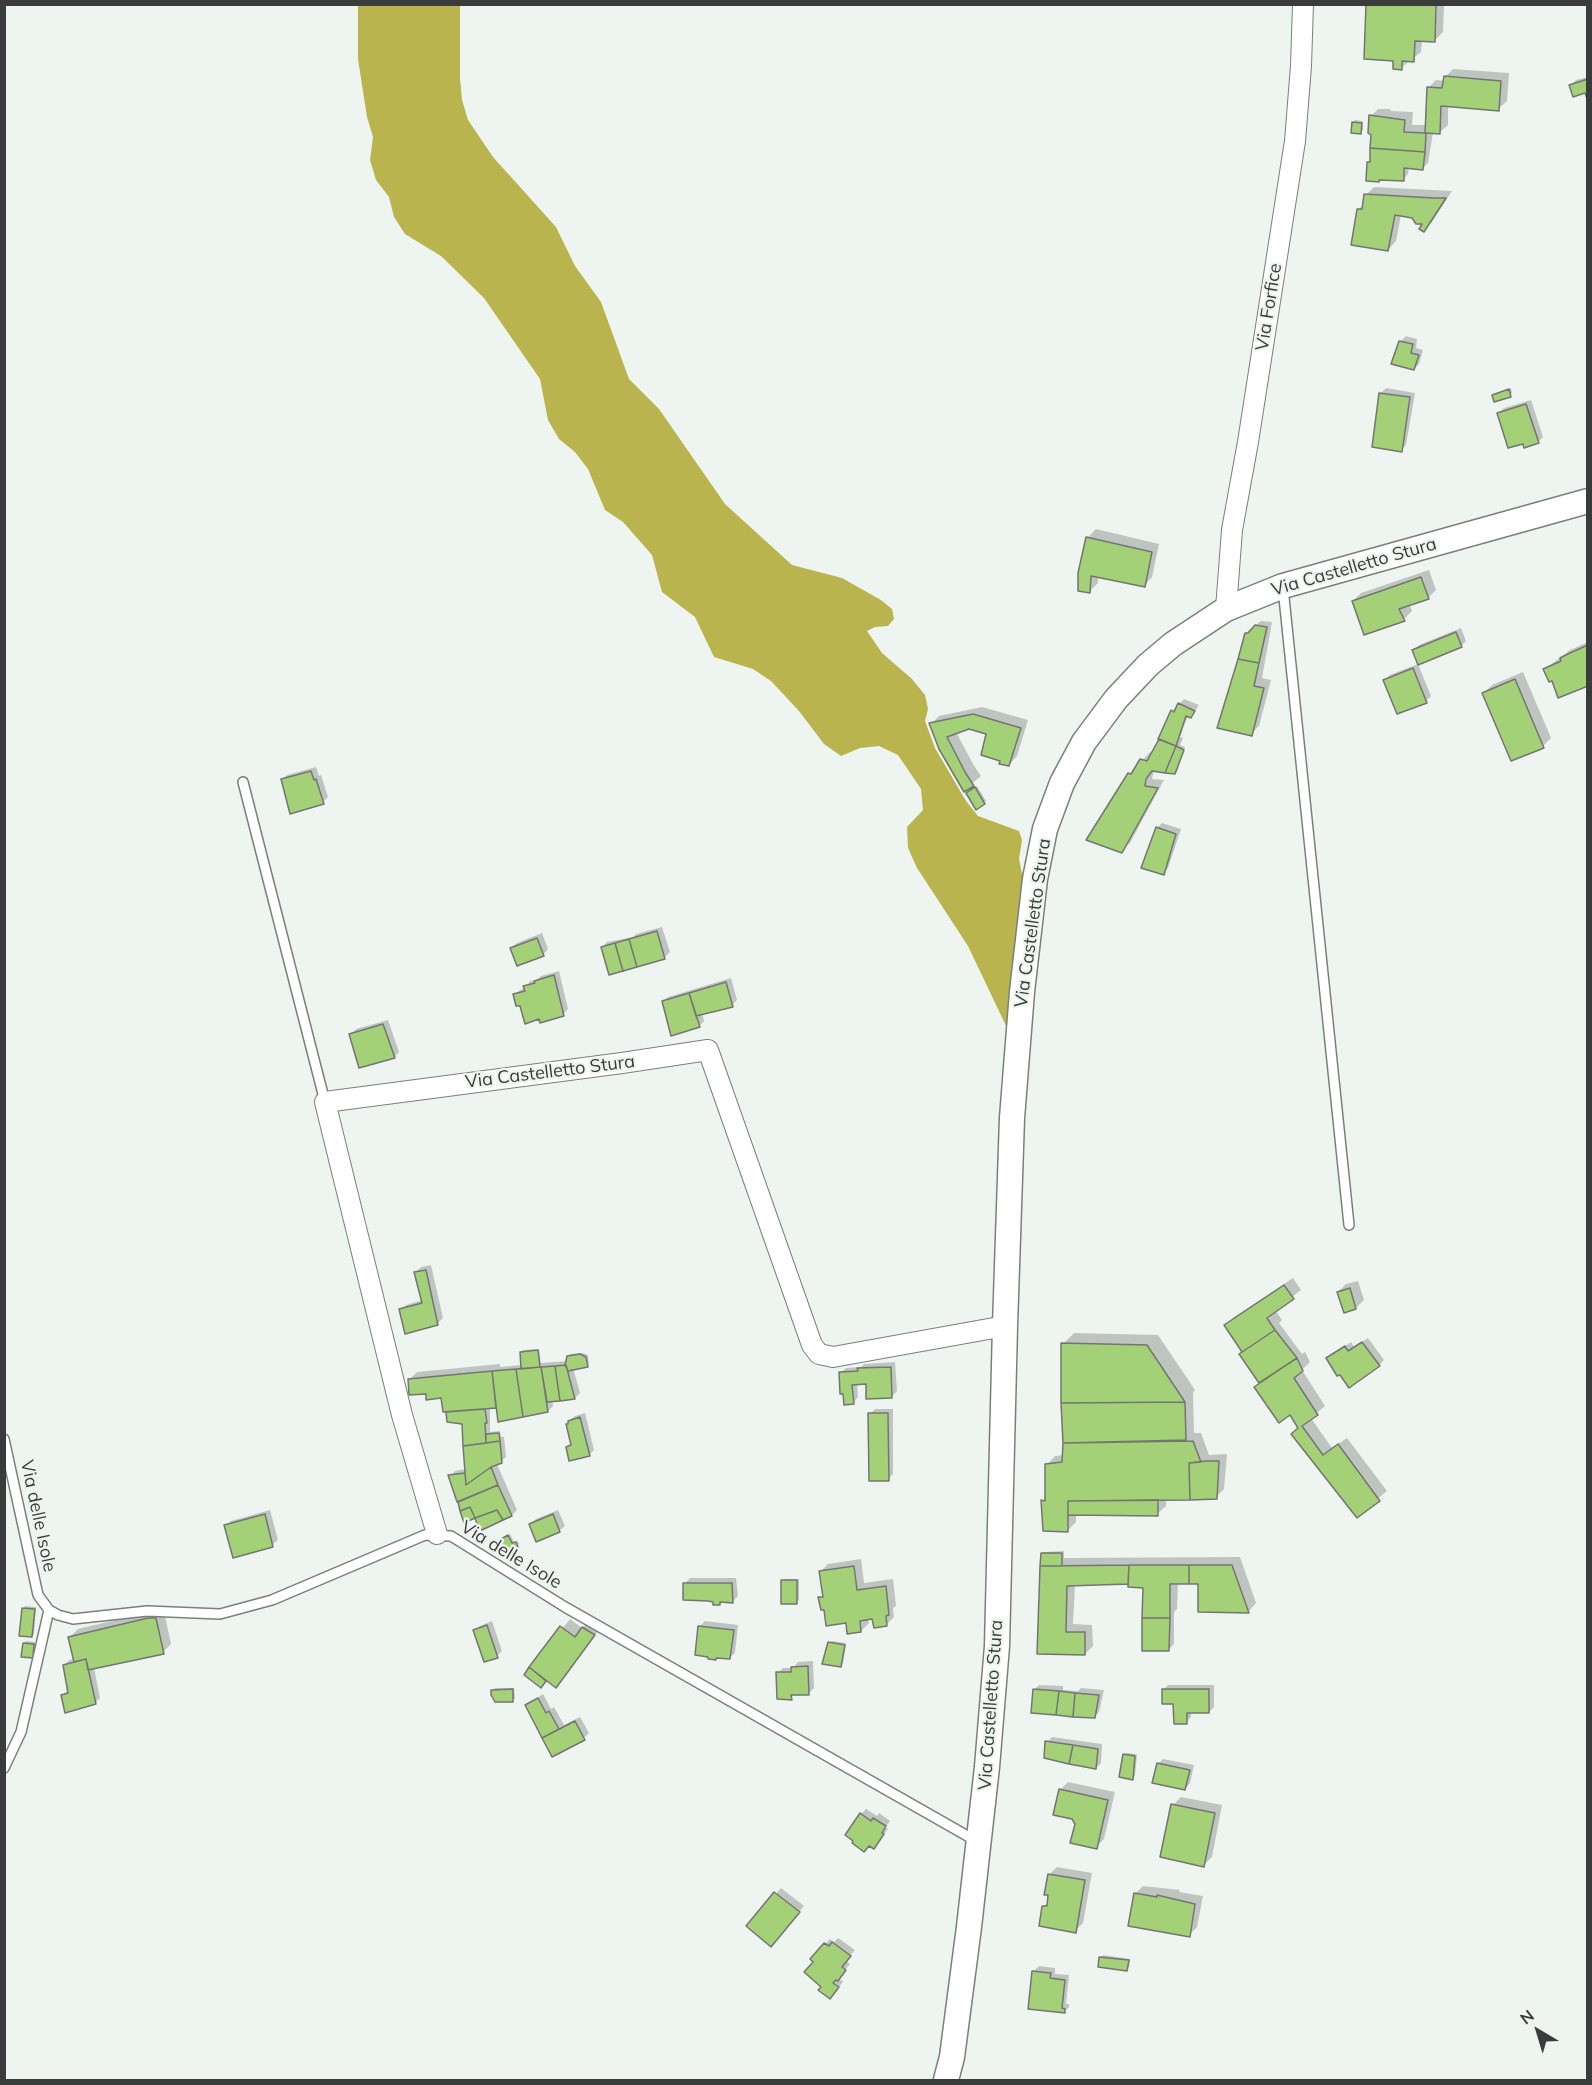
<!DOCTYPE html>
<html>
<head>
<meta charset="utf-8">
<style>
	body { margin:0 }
	#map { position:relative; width:1592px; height:2085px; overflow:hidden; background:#eef5f0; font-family:Mulish,sans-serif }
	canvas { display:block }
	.frame { position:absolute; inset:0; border:6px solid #393c3a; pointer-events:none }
	.north { position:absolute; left:1508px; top:2001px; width:60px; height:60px; -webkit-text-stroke:4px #eef5f0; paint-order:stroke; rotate:322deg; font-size:16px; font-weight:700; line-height:24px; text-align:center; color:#393c3a }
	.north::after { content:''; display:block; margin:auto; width:21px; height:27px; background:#393c3a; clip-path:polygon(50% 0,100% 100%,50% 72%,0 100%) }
</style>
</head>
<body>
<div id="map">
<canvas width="1592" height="2085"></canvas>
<div class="frame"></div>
<div class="north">N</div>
</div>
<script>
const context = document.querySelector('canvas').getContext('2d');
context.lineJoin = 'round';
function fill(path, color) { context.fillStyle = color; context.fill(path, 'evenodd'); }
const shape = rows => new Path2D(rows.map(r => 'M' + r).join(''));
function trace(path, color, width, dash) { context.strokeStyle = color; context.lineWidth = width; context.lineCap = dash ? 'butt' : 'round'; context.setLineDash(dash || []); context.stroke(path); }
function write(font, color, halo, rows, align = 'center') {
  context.font = font + ' Mulish,sans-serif'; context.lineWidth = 4.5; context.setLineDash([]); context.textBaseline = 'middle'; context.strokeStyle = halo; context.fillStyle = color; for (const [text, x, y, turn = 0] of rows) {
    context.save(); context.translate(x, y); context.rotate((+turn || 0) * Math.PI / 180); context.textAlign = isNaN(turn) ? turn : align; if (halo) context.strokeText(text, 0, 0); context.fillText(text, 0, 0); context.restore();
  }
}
const forest = shape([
	[358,5,460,5,460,78,462,100,468,120,493,157,556,227,575,266,601,302,629,379,659,409,725,504,792,565,842,578,881,600,892,609,894,619,888,626,875,627,867,631,882,653,912,679,925,695,928,709,925,721,935,748,966,801,978,816,1019,831,1022,840,1019,859,1023,878,1008,1030,968,946,917,868,908,848,907,827,923,810,921,789,898,755,879,746,860,748,841,756,824,744,799,711,771,681,753,669,714,657,695,617,662,592,652,555,623,522,605,510,588,469,575,452,559,439,548,420,540,379,484,298,441,256,405,234,394,217,389,197,376,180,370,160,373,137,367,117,358,59]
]);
const shadow = shape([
	[1395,4,1444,6,1443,32,1435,40,1422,40,1421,52,1401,68],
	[1453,69,1509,73,1507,101,1498,109,1448,105,1448,125,1439,133,1433,132,1428,163,1423,168,1409,167,1408,174,1403,180,1368,162,1371,159,1373,134,1370,117,1378,109,1390,109,1391,111,1413,112,1412,125,1427,125,1428,88,1436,80,1445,81,1445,77],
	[1588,77,1588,97,1586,91,1571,85,1576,80],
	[1355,120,1363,121,1363,130,1360,132,1353,123],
	[1374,187,1452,191,1432,222,1424,230,1424,222,1413,217,1401,215,1396,241,1388,250,1359,209,1364,204,1366,195],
	[1406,336,1417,339,1416,348,1423,350,1419,364,1414,369,1401,341],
	[1386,388,1415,393,1406,445,1401,450,1381,393],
	[1511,388,1512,393,1510,395,1493,395],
	[1531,400,1543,437,1538,442,1499,413,1504,408],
	[1096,529,1159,544,1152,577,1144,586,1098,576,1098,583,1090,591,1088,537],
	[1429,570,1436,590,1428,598,1409,604,1412,611,1404,619,1353,601,1361,593],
	[1261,621,1272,622,1262,678,1271,680,1259,726,1251,734,1246,633],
	[1461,628,1466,641,1461,646,1414,650,1419,645],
	[1588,642,1588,684,1552,679,1545,669,1570,650],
	[1418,664,1431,696,1426,701,1385,680,1390,675],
	[1523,672,1551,738,1543,746,1484,693,1492,685],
	[1184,699,1199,705,1191,717,1188,715,1180,737,1183,738,1180,745,1185,747,1177,771,1174,773,1154,770,1152,779,1164,780,1130,843,1122,851,1130,774,1150,752,1153,753,1172,711],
	[982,707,1028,720,1017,756,1009,765,988,733,969,727,956,732,973,764,981,776,964,790,931,724,939,716],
	[316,767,319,776,321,775,328,797,323,802,282,780,287,775],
	[977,786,986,801,984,803,970,791],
	[1162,823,1181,829,1168,868,1163,874,1157,828],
	[662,927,670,952,665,957,610,973,602,947,607,942,633,937,636,934],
	[542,933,548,949,543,955,511,948,517,943],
	[559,971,568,1009,563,1014,540,1018,521,1004,515,995,520,990,526,988,530,981,537,980,541,976],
	[731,978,737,1000,732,1005,702,1013,704,1021,699,1026,663,1002,668,997],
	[388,1020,399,1052,394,1057,351,1034,356,1029],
	[431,1265,443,1318,438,1323,401,1310,406,1305,422,1300,416,1272,421,1267],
	[1293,1278,1301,1290,1275,1310,1282,1320,1279,1323,1302,1354,1305,1352,1310,1362,1302,1370,1325,1406,1311,1418,1332,1448,1347,1438,1387,1491,1357,1516,1290,1413,1256,1387,1260,1382,1241,1354,1244,1351,1226,1325,1234,1317],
	[1358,1281,1364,1300,1356,1308,1338,1292,1346,1284],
	[1074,1333,1158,1335,1195,1390,1193,1393,1194,1433,1201,1433,1209,1455,1227,1454,1224,1489,1216,1497,1166,1498,1166,1506,1157,1514,1076,1514,1076,1522,1068,1530,1043,1501,1047,1497,1047,1465,1055,1456,1064,1455,1063,1344],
	[1368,1338,1384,1360,1379,1365,1328,1358,1351,1342,1354,1347],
	[539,1349,541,1363,569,1361,570,1354,583,1353,588,1355,589,1364,573,1368,580,1393,575,1398,552,1400,553,1406,548,1411,497,1404,490,1407,490,1432,500,1431,501,1437,504,1437,506,1457,497,1464,517,1510,512,1515,483,1528,476,1517,465,1521,450,1476,455,1471,466,1469,463,1422,448,1421,443,1397,427,1392,409,1380,417,1372,500,1364,500,1367,522,1365,521,1352,523,1350],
	[895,1362,897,1391,892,1396,868,1382,857,1383,858,1397,853,1403,841,1373,846,1368,861,1367,864,1364],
	[875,1409,893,1409,893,1474,888,1479,870,1414],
	[585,1413,594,1450,589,1455,567,1447,572,1442,569,1421,575,1416],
	[270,1510,278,1540,272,1545,226,1526,231,1521],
	[558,1510,565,1526,559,1531,530,1524,536,1519],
	[510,1534,514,1542,518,1541,519,1544,517,1546,500,1540],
	[1064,1551,1064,1558,1240,1557,1256,1603,1249,1611,1199,1610,1199,1583,1178,1583,1177,1609,1174,1612,1174,1644,1168,1650,1144,1586,1129,1582,1075,1584,1073,1624,1092,1625,1093,1646,1085,1654,1038,1652,1042,1554,1044,1552],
	[861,1559,864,1583,893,1579,896,1606,893,1608,894,1617,886,1625,874,1617,868,1618,869,1623,861,1631,825,1608,820,1598,824,1594,820,1572,828,1564],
	[690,1578,736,1578,738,1596,733,1601,723,1601,719,1604,685,1583],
	[785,1579,799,1579,799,1600,796,1603,783,1581],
	[25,1606,36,1607,34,1634,32,1636,23,1609],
	[157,1610,164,1611,171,1644,163,1652,94,1668,100,1698,95,1703,62,1696,68,1690,64,1666,69,1660,74,1659,70,1637,78,1629],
	[570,1619,582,1628,591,1620,602,1626,556,1686,547,1679,541,1686,526,1674],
	[492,1621,502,1651,497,1656,474,1631,480,1626],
	[705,1621,738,1625,735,1653,729,1658,718,1656,715,1659,700,1626],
	[26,1641,35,1642,35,1655,32,1657,24,1643],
	[832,1641,846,1643,843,1663,840,1665,830,1643],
	[813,1661,814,1688,808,1694,795,1694,791,1698,778,1673,783,1668,793,1668,798,1662],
	[1039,1685,1063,1686,1063,1690,1078,1691,1081,1688,1104,1690,1099,1712,1094,1717,1034,1690],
	[1168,1685,1214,1685,1214,1707,1209,1712,1191,1712,1191,1717,1186,1722,1175,1702,1163,1690],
	[495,1688,514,1688,515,1698,513,1700,493,1691],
	[543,1694,551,1709,554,1707,564,1725,580,1717,589,1733,584,1738,553,1755,527,1705],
	[1052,1737,1102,1744,1101,1763,1096,1768,1047,1742],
	[1127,1753,1137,1754,1135,1776,1132,1778,1125,1755],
	[1163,1759,1194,1765,1190,1783,1185,1789,1158,1764],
	[1068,1782,1115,1792,1104,1839,1096,1847,1076,1823,1060,1790],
	[1181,1797,1222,1805,1212,1857,1204,1865,1173,1805],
	[866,1809,877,1816,879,1813,890,1821,886,1827,888,1829,874,1848,861,1814],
	[1057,1867,1092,1873,1083,1923,1075,1931,1044,1906,1049,1901,1049,1875],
	[1143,1886,1180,1890,1179,1892,1203,1896,1197,1927,1189,1935,1135,1894],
	[781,1888,804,1906,776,1940,748,1926],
	[838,1938,855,1950,846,1961,850,1964,838,1978,843,1982,834,1992,823,1986,815,1961,812,1959,830,1939,834,1942],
	[1103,1955,1130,1959,1129,1967,1126,1969,1101,1957],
	[1039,1966,1055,1968,1055,1974,1069,1975,1066,2004,1069,2004,1069,2007,1064,2012,1034,1971]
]);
const building = shape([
	[1366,4,1436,5,1435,42,1415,41,1414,62,1402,61,1402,70,1393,69,1393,61,1364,59,1366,4],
	[1444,76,1501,81,1499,111,1441,106,1440,134,1426,133,1425,152,1370,148,1371,135,1368,133,1369,115,1405,120,1404,132,1425,133,1427,87,1442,88,1444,76],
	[1588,79,1588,102,1585,93,1573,97,1569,85,1588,79],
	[1352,122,1362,123,1361,134,1351,133,1352,122],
	[1370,148,1425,152,1423,170,1404,168,1404,181,1379,180,1379,182,1366,181,1367,162,1370,162,1370,148],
	[1364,194,1434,198,1446,198,1424,232,1419,229,1422,224,1416,224,1412,218,1395,215,1388,251,1351,245,1357,209,1362,209,1364,194],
	[1399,341,1413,344,1411,353,1419,355,1414,370,1391,364,1399,341],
	[1509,389,1511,397,1494,402,1492,395,1509,389],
	[1379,393,1410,397,1402,452,1372,447,1379,393],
	[1526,404,1539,443,1524,448,1523,444,1508,448,1497,413,1526,404],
	[1086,537,1152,552,1145,587,1091,576,1090,593,1078,591,1078,573,1086,537],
	[1421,577,1429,599,1399,609,1405,621,1364,635,1352,601,1421,577],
	[1255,625,1267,627,1259,663,1238,659,1245,633,1248,633,1255,625],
	[1456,632,1462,647,1418,665,1412,650,1456,632],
	[1588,645,1588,686,1558,698,1552,681,1549,682,1543,669,1561,661,1560,658,1570,653,1588,645],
	[1238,659,1259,663,1254,686,1264,688,1252,736,1217,728,1238,659],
	[1413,668,1427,703,1397,714,1383,680,1413,668],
	[1515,679,1544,748,1511,761,1482,693,1515,679],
	[1178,703,1195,711,1191,718,1186,716,1176,746,1158,739,1171,710,1174,712,1178,703],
	[973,714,1021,728,1009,766,999,764,1000,761,981,755,986,734,969,729,947,737,965,772,974,786,964,792,939,749,929,723,973,714],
	[1159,739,1176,746,1165,773,1152,771,1146,779,1145,786,1158,788,1122,853,1086,840,1128,773,1131,774,1140,759,1147,761,1159,739],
	[1176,746,1184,750,1175,774,1165,773,1176,746],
	[311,771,314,780,316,779,324,804,290,814,281,779,311,771],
	[975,787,985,804,976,810,966,793,975,787],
	[1156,827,1176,834,1164,875,1141,868,1156,827],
	[657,931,665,959,637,967,629,939,657,931],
	[537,938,544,956,517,966,510,948,537,938],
	[629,939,637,967,623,971,615,943,629,939],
	[615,943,623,971,609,975,601,947,615,943],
	[554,975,564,1016,540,1023,539,1019,525,1024,520,1006,516,1006,513,994,525,991,523,986,535,983,534,981,554,975],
	[726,982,733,1007,696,1016,689,993,726,982],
	[689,993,700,1027,671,1036,662,1001,689,993],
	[383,1024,395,1058,359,1068,349,1034,383,1024],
	[426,1270,438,1325,405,1334,399,1309,422,1303,414,1272,426,1270],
	[1284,1285,1294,1299,1267,1318,1275,1330,1242,1352,1224,1325,1284,1285],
	[1350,1288,1356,1309,1344,1313,1337,1292,1350,1288],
	[1275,1330,1297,1358,1259,1383,1239,1354,1275,1330],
	[1362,1342,1380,1366,1349,1388,1340,1375,1337,1376,1326,1358,1345,1346,1348,1351,1362,1342],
	[1061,1343,1147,1345,1185,1402,1061,1403,1061,1343],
	[538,1350,540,1367,521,1369,520,1352,538,1350],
	[580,1354,586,1357,588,1367,568,1371,565,1365,567,1356,580,1354],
	[1297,1358,1303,1371,1294,1378,1318,1415,1302,1426,1323,1455,1338,1444,1380,1501,1357,1518,1291,1434,1298,1428,1290,1415,1279,1423,1254,1387,1297,1358],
	[566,1365,575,1399,560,1401,555,1366,566,1365],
	[555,1366,560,1401,547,1402,541,1367,555,1366],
	[541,1367,548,1412,523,1417,516,1369,541,1367],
	[891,1367,892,1398,866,1399,866,1384,852,1385,854,1404,844,1405,843,1394,840,1394,839,1372,858,1371,857,1368,891,1367],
	[516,1369,523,1417,498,1422,492,1371,516,1369],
	[492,1371,496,1408,443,1412,441,1398,426,1400,426,1394,409,1395,408,1379,492,1371],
	[1185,1402,1186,1440,1063,1443,1061,1403,1185,1402],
	[485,1409,487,1423,485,1423,486,1443,463,1446,462,1424,447,1422,446,1412,485,1409],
	[868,1413,888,1413,889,1481,869,1481,868,1413],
	[580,1417,590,1456,569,1461,566,1447,571,1445,566,1424,568,1424,568,1421,580,1417],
	[499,1433,500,1441,486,1443,486,1434,499,1433],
	[500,1441,502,1463,491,1467,466,1485,463,1446,500,1441],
	[1193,1441,1201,1462,1189,1463,1190,1500,1068,1501,1068,1532,1043,1531,1041,1500,1045,1501,1045,1464,1062,1462,1063,1443,1193,1441],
	[1205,1461,1219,1461,1217,1499,1190,1500,1189,1463,1205,1461],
	[491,1467,498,1485,457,1502,448,1475,465,1473,466,1485,491,1467],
	[498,1485,512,1516,503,1520,497,1510,475,1518,470,1507,460,1511,458,1502,498,1485],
	[1158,1500,1158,1516,1068,1515,1068,1501,1158,1500],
	[470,1507,475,1518,464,1523,460,1511,470,1507],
	[497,1510,503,1520,482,1530,477,1524,475,1518,497,1510],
	[265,1514,273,1547,233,1558,224,1525,265,1514],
	[553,1514,560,1532,536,1542,529,1524,553,1514],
	[508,1535,512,1543,516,1542,518,1547,508,1551,496,1542,508,1535],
	[1041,1553,1062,1553,1062,1566,1040,1566,1041,1553],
	[1129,1565,1189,1565,1189,1584,1170,1584,1170,1618,1142,1618,1143,1588,1128,1587,1129,1565],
	[1129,1565,1128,1584,1067,1586,1066,1632,1085,1632,1085,1655,1037,1654,1040,1566,1129,1565],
	[1189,1565,1232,1565,1249,1613,1198,1612,1198,1584,1189,1584,1189,1565],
	[854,1566,857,1590,886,1586,889,1615,886,1616,887,1626,874,1628,872,1619,860,1621,861,1632,847,1634,846,1623,826,1626,824,1610,821,1610,818,1597,823,1597,819,1571,854,1566],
	[781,1580,797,1580,797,1604,781,1604,781,1580],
	[683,1583,732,1583,733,1603,720,1602,720,1605,713,1605,713,1602,708,1601,683,1600,683,1583],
	[22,1608,35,1609,32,1637,19,1636,22,1608],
	[148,1618,156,1618,164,1654,88,1670,86,1659,74,1662,68,1637,148,1618],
	[1142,1618,1170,1618,1169,1651,1142,1651,1142,1618],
	[487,1625,498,1658,484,1662,473,1630,487,1625],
	[560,1626,575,1637,582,1627,595,1635,556,1688,529,1667,560,1626],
	[698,1626,734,1630,730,1659,716,1658,716,1660,708,1659,708,1657,695,1655,698,1626],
	[828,1642,845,1645,841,1667,822,1664,828,1642],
	[23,1643,34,1644,33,1658,21,1657,23,1643],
	[86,1659,96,1704,65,1713,61,1695,68,1693,63,1665,86,1659],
	[808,1666,809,1695,791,1695,792,1700,777,1699,776,1672,791,1672,791,1667,808,1666],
	[529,1667,546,1681,541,1688,524,1675,529,1667],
	[513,1689,513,1702,495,1702,491,1695,491,1690,513,1689],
	[1033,1689,1059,1691,1056,1715,1031,1713,1033,1689],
	[1162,1689,1209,1689,1209,1713,1187,1713,1187,1724,1174,1724,1173,1704,1162,1704,1162,1689],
	[1059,1691,1075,1693,1073,1717,1056,1715,1059,1691],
	[1075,1693,1099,1695,1095,1718,1073,1717,1075,1693],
	[538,1698,546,1713,549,1711,559,1729,542,1738,525,1705,538,1698],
	[575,1721,585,1740,552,1757,542,1738,575,1721],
	[1045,1741,1073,1745,1069,1764,1044,1758,1045,1741],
	[1073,1745,1098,1749,1096,1769,1069,1764,1073,1745],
	[1123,1754,1135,1756,1133,1780,1119,1777,1123,1754],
	[1157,1763,1190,1770,1185,1790,1152,1783,1157,1763],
	[1059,1789,1108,1800,1097,1849,1070,1843,1075,1824,1072,1819,1053,1815,1059,1789],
	[1171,1804,1215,1813,1204,1867,1160,1857,1171,1804],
	[860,1813,871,1821,873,1818,886,1826,882,1833,884,1834,874,1849,869,1846,864,1852,852,1843,853,1841,845,1835,860,1813],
	[1048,1874,1085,1880,1076,1933,1039,1926,1042,1906,1047,1906,1048,1895,1044,1895,1048,1874],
	[774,1892,800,1912,771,1947,746,1926,774,1892],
	[1134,1893,1157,1897,1157,1895,1195,1904,1190,1937,1128,1926,1134,1893],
	[832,1942,851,1956,842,1967,846,1970,838,1981,836,1980,833,1983,839,1987,830,1999,818,1990,821,1987,804,1972,813,1962,810,1959,824,1943,829,1946,832,1942],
	[1099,1957,1129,1960,1127,1971,1098,1967,1099,1957],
	[1032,1971,1051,1973,1050,1978,1065,1980,1062,2008,1065,2009,1065,2013,1028,2009,1032,1971]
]);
const service = shape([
	[1283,588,1349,1225],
	[243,782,325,1102],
	[4,1439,38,1595,49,1610,58,1615,73,1619,147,1611,220,1614,272,1600,425,1535,451,1536,565,1607,978,1842],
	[4,1768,21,1732,49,1610]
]);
const minor = shape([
	[1226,609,1232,530,1248,442,1295,141,1301,66,1303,4],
	[437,1534,402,1415,325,1102,622,1063,708,1050,812,1345,819,1354,833,1357,1005,1326]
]);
const tertiary = shape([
	[946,2080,952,2057,969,1927,987,1767,997,1646,1005,1326,1012,1118,1022,992,1035,879,1045,829,1062,783,1084,742,1116,699,1148,665,1173,644,1226,609,1283,586,1588,501]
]);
const streetNames = [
	["Via Forfice",1269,307,-81],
	["Via Castelletto Stura",1354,567,-16],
	["Via Castelletto Stura",1033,923,-82],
	["Via Castelletto Stura",550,1072,-7],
	["Via delle Isole",38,1516,78],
	["Via delle Isole",511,1555,31],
	["Via Castelletto Stura",991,1705,-86]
];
fill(forest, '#bab44e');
fill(shadow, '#0003');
fill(building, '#a4d078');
trace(building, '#737670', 1.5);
trace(service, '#79807b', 12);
trace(minor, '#79807b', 22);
trace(tertiary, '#79807b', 27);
trace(service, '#fff', 9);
trace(minor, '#fff', 20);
trace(tertiary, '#fff', 24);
write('18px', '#393c3a', '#eef5f0', streetNames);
</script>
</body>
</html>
